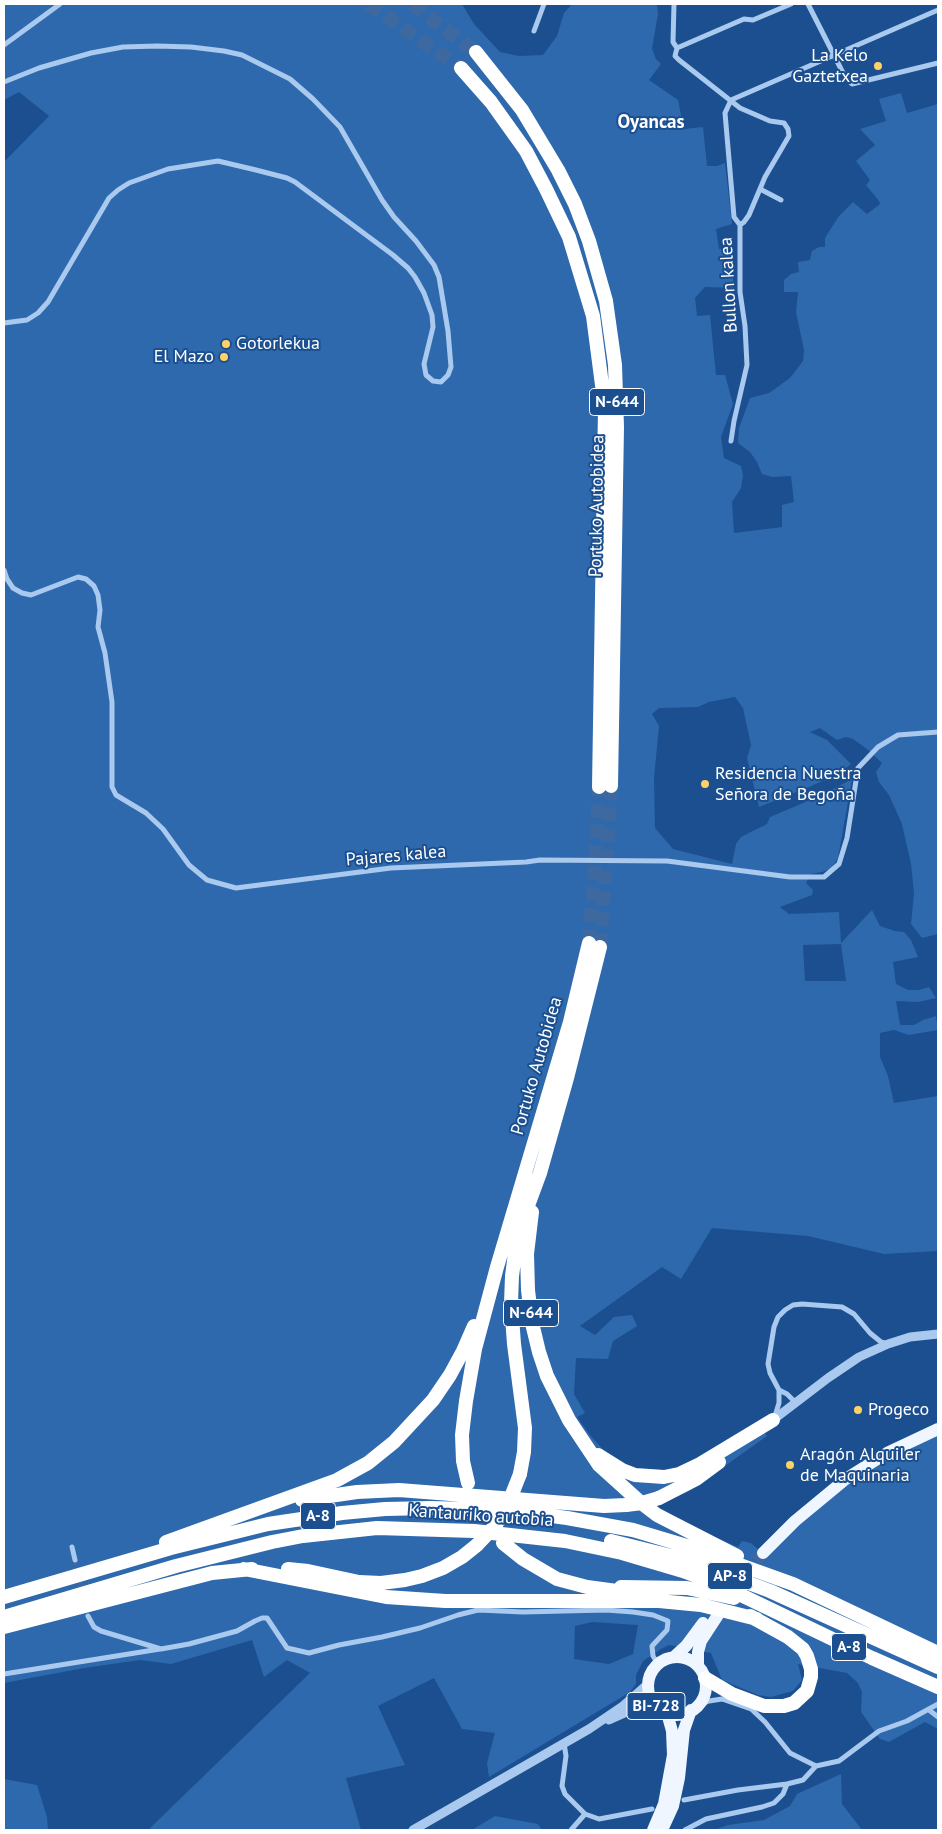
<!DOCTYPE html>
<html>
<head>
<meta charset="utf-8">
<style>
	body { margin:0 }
	#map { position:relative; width:942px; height:1834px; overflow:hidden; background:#1b4f8f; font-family:"PT Sans",sans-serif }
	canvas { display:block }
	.frame { position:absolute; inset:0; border:5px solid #fff; pointer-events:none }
</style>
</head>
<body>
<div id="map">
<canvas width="942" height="1834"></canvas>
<div class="frame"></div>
</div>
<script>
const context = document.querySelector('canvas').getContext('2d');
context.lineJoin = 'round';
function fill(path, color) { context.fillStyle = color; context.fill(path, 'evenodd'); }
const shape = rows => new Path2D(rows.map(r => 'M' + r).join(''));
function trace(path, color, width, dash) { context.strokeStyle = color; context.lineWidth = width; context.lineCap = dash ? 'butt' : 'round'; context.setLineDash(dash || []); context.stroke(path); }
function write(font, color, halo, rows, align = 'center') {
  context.font = font + ' "PT Sans",sans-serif'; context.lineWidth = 4; context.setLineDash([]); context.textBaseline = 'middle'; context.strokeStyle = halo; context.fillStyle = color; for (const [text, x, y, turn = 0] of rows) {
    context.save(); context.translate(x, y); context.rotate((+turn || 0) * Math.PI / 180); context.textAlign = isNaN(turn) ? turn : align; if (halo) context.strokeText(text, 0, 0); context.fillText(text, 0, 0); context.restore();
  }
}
const green = shape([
	[4,4,462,4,474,24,500,52,519,56,543,55,557,36,564,13,572,4,657,4,658,14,652,49,656,59,661,64,649,80,678,100,684,129,703,127,707,166,717,166,725,163,732,224,716,229,719,249,733,249,733,288,705,287,695,298,697,316,710,315,716,375,725,375,733,404,721,437,724,458,741,466,743,475,741,488,732,502,734,533,782,527,782,505,794,502,791,476,772,477,762,474,757,462,750,452,738,443,739,428,750,398,769,393,790,378,803,361,804,350,796,312,798,292,784,292,784,280,791,274,799,272,798,262,810,260,812,251,819,247,825,247,825,238,839,216,853,202,867,214,880,204,879,201,866,185,870,180,856,161,875,145,860,129,886,121,879,99,901,93,907,113,938,104,938,934,922,938,911,924,914,893,911,864,902,824,889,795,879,782,876,772,882,763,867,749,853,739,846,737,837,740,820,728,810,732,827,740,851,764,840,773,809,787,759,807,747,758,751,745,748,731,743,708,735,697,709,702,698,707,659,708,652,714,659,726,654,778,655,828,673,849,732,864,736,844,741,837,767,824,770,817,822,795,852,779,838,858,835,863,830,869,822,872,811,874,806,883,813,890,812,895,780,907,789,914,839,912,841,943,872,910,880,926,895,931,904,932,911,940,918,957,893,962,896,984,908,990,919,990,929,987,936,998,918,1002,896,1001,900,1025,914,1025,923,1020,936,1016,938,1030,909,1035,894,1030,880,1033,880,1057,888,1076,894,1103,938,1096,938,1251,884,1254,808,1236,712,1228,681,1279,662,1267,580,1326,595,1335,614,1317,632,1315,637,1326,613,1341,608,1359,576,1358,574,1394,585,1413,577,1417,590,1435,605,1452,620,1462,636,1469,665,1470,683,1467,759,1424,767,1436,691,1490,657,1506,700,1531,738,1547,742,1541,751,1543,759,1550,782,1528,938,1423,938,1729,925,1722,889,1742,880,1739,861,1712,862,1692,858,1683,847,1673,798,1664,802,1680,793,1691,771,1697,758,1695,722,1680,711,1653,669,1645,661,1649,643,1661,636,1675,636,1684,630,1692,489,1777,487,1763,495,1733,462,1729,434,1678,378,1706,405,1765,346,1778,361,1830,148,1830,310,1673,287,1660,264,1677,252,1640,171,1664,140,1660,84,1668,4,1683,4,162,49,116,19,92,4,100],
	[841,944,846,981,805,981,803,945],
	[592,1622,638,1625,633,1654,609,1664,574,1659,575,1626],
	[841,1774,842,1804,862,1830,714,1830,728,1825,764,1820,790,1806,797,1794],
	[4,1779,37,1785,47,1817,48,1830,4,1830],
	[495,1816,538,1824,542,1830,472,1830]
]);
const minorTunnel = shape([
	[75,1560,82,1591]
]);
const primaryTunnel = shape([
	[709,1615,763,1553]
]);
const motorwayTunnel = shape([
	[368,4,461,68],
	[412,4,476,52],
	[589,943,595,868,599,787],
	[600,947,611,786],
	[477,1501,482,1512,500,1538]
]);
const minor = shape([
	[674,4,673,42,677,48,675,56,679,60,740,108,770,121,784,123,788,129,789,136,765,177,749,215,744,222,740,225],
	[808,4,841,69,846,78,852,84,938,63],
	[534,31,544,4],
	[4,45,60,4],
	[677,48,744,19,753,20,791,4],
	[4,82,39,68,91,53,123,47,157,46,191,47,224,51,242,55,290,79,313,99,340,127,382,200,394,217,416,241,434,265,439,277,448,331,451,367,448,375,441,382,433,381,426,375,424,364,433,327,432,315,424,293,415,277,408,268,393,255,295,182,287,178,256,170,218,161,168,169,129,183,118,190,109,198,48,302,38,313,27,320,4,323],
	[731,100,725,113,734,217,740,225,740,292,745,326,747,365,734,421,731,441],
	[731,100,938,10],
	[760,189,781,200],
	[4,570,7,579,13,588,22,593,31,595,78,577,86,579,94,586,98,595,100,610,98,627,105,653,112,702,112,787,116,795,146,813,163,829,189,865,207,880,236,888,391,868,526,862,540,860,667,861,790,877,824,877,839,864,847,838,858,768,878,747,898,735,938,732],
	[796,1403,787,1394,779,1390,770,1373,768,1364,774,1327,778,1317,785,1310,793,1305,802,1304,842,1307,854,1314,870,1333,881,1342,888,1344],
	[775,1416,779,1403,779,1390],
	[72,1547,75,1560],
	[88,1616,94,1627,101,1631,161,1649,189,1644,237,1631,255,1621,262,1618,267,1618,287,1648,309,1653,339,1645,382,1637,420,1628,458,1615,478,1610,523,1612,606,1610,633,1612,653,1615,668,1621,667,1630,652,1646,653,1656,658,1664],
	[4,1674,160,1649],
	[699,1705,709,1701,722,1699,751,1709],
	[747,1705,765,1722,790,1753,816,1766,839,1761,879,1731,907,1721,938,1704],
	[929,1710,938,1717],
	[564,1743,566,1756,562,1786,565,1794,585,1814,599,1819,652,1809],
	[684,1800,738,1790,787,1784,803,1780,816,1766],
	[571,1830,585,1814],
	[685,1830,706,1819,762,1807,774,1803,783,1794,787,1784]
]);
const tertiary = shape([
	[773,1420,828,1378,859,1357,888,1344,910,1337,938,1334],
	[609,1720,627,1712,654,1704],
	[413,1830,589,1729,623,1706,648,1684]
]);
const primary = shape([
	[763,1553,795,1521,847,1478,887,1453,938,1429],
	[674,1657,686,1646,703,1623],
	'648 1686a29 29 0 1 1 58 0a29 29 0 1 1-58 0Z',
	[698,1665,698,1652,701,1641,718,1615],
	[653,1830,664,1804,673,1755,672,1731,667,1713],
	[662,1830,673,1806,679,1778,684,1730,691,1710]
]);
const motorway = shape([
	[476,52,522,110,558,170,575,204,589,241,606,301,615,365,617,427,611,786],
	[461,68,491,102,526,151,546,189,569,237,593,316,605,408,599,787],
	[532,1212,527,1254,528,1290,532,1323,539,1352,547,1376,569,1420,599,1465,640,1502,657,1515,737,1556],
	[598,1455,622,1470,635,1475,664,1477,679,1474,700,1464,773,1420],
	[520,1474,524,1452,525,1428,514,1344,511,1303,512,1276,516,1246,520,1227,540,1173,567,1078,600,947],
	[468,1483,463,1461,462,1435,466,1401,475,1349,497,1267,570,1022,589,943],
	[659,1498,696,1479,719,1462],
	[302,1500,357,1492,399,1490,604,1506,626,1505],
	[611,1541,687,1560,770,1591,938,1667],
	[166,1542,337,1480,368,1463,394,1442,433,1400,450,1375,463,1351,474,1326],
	[503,1543,523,1559,557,1579,587,1587,632,1593],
	[244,1569,386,1597,445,1601,659,1601,701,1605,757,1619],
	[288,1569,308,1571,359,1582,381,1583,405,1580,422,1576,443,1568,462,1557,477,1545],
	[621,1587,687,1588,734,1598],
	[4,1597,171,1548,268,1524,342,1513,385,1509,431,1508,508,1510,567,1518,633,1530,690,1547,793,1584,938,1653],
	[4,1617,176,1566,272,1542,303,1536,377,1528,474,1531,565,1541,622,1553,683,1571,720,1585,872,1658,938,1687],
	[4,1627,212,1573,252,1569],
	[705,1678,732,1694,764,1706,784,1706,794,1703,807,1691,811,1677,811,1669,807,1656,803,1649,788,1637,750,1616]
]);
const motorwayBridge = shape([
	[626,1505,642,1503,659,1498],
	[477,1545,495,1526,507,1507,520,1474]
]);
const markers = [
	[878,66,5,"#ffd166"],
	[226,344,5,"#ffd166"],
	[224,357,5,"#ffd166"],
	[705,784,5,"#ffd166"],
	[858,1410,5,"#ffd166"],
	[790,1465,5,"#ffd166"]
];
const shields = [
	[617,402,55],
	[531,1313,55],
	[318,1516,35],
	[730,1576,45],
	[849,1647,35],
	[656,1706,58]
];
const shieldNames = [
	["N-644",617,402],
	["N-644",531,1313],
	["A-8",318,1516],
	["AP-8",730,1576],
	["A-8",849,1647],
	["BI-728",656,1706]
];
const poiNames = [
	["La Kelo",868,56,"right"],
	["Gaztetxea",868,77,"right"],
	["Gotorlekua",236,344],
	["El Mazo",214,357,"right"],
	["Residencia Nuestra",715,774],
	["Señora de Begoña",715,795],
	["Progeco",868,1410],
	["Aragón Alquiler",800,1455],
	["de Maquinaria",800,1476]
];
const streetNames = [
	["Bullon kalea",729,285,-93],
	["Portuko Autobidea",597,506,-89],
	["Pajares kalea",396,856,-5],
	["Portuko Autobidea",537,1066,-74],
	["Kantauriko autobia",481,1516,4]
];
const neighbourhoodNames = [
	["Oyancas",651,123]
];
fill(green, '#2e69ad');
trace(minorTunnel, '#3d69a0', 5, [5, 2.5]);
trace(primaryTunnel, '#3d69a0', 12, [12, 6]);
trace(motorwayTunnel, '#3d69a0', 14, [14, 7]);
trace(minor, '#a9c9ee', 5);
trace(tertiary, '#a9c9ee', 9);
trace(primary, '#f0f6ff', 12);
trace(motorway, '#fff', 14);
trace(motorwayBridge, '#fff', 14);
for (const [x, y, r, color] of markers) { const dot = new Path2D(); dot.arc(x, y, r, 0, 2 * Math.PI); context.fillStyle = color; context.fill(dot); trace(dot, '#1b4f8f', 2); }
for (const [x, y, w] of shields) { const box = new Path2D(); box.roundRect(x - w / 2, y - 13.5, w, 27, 4); context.fillStyle = '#1b4f8f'; context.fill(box); trace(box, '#fff', 1); }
write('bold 16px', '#fff', null, shieldNames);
write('18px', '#fff', '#1b4f8f', poiNames, 'left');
write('18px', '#fff', '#1b4f8f', streetNames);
write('bold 19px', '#fff', '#1b4f8f', neighbourhoodNames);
</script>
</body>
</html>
